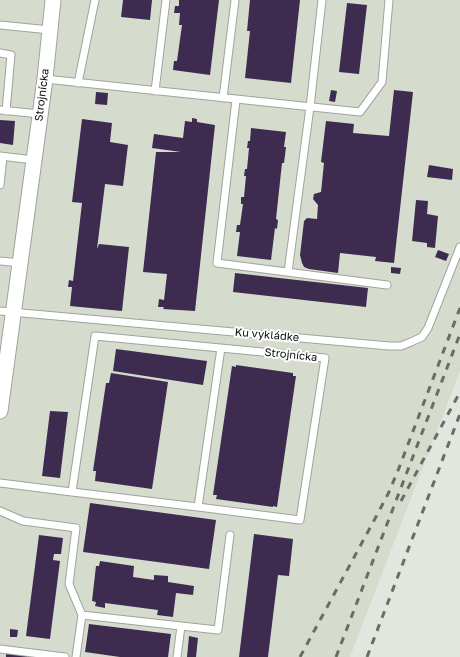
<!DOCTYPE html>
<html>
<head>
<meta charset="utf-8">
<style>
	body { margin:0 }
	canvas { display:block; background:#e3e6df }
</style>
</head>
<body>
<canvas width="460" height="657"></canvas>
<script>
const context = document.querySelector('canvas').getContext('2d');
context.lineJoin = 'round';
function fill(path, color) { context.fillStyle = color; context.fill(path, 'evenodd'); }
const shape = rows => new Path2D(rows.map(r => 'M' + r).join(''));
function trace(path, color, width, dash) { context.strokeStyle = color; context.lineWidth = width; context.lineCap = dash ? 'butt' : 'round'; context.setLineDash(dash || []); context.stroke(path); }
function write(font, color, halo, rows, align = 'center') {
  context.font = font + ' "Golos Text",sans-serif'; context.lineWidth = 4; context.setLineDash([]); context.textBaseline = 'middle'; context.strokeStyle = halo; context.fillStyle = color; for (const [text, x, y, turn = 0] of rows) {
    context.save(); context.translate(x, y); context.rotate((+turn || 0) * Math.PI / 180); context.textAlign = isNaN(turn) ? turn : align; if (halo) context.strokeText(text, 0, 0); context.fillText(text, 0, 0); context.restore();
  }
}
const built = shape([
	[0,0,460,0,460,371,350,657,0,657]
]);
const building = shape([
	[123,0,152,0,150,20,121,17],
	[179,0,219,0,210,75,173,70,174,61,177,61,182,25,179,25,180,13,174,13,175,6,179,6],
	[250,0,300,0,291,83,245,78,250,31,247,31],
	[347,3,367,5,359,74,339,72],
	[331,90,337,91,335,102,329,101],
	[394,90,413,92,394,263,375,261,376,257,340,253,338,273,309,269,304,267,302,263,300,255,304,221,307,218,317,219,318,205,313,199,314,194,321,192,324,163,321,162,326,121,354,124,353,133,389,136],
	[96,92,108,93,107,105,95,104],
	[192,118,197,119,197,122,215,125,195,311,163,309,164,307,158,307,159,299,164,300,167,274,143,272,156,152,181,152,152,148,154,134,183,138,185,121,192,122],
	[82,119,112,123,110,142,128,145,123,186,105,184,97,249,99,244,129,247,122,311,70,306,72,287,68,287,69,280,73,281,82,203,72,202],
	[0,120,15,121,13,145,0,143],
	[251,128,286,132,284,147,286,147,284,163,282,163,276,219,278,220,277,229,275,228,271,260,237,256,240,232,236,232,237,225,240,225,243,204,241,204,241,197,244,197,246,176,244,176,245,169,247,169,249,148,247,148,248,141,250,141],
	[429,165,453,169,452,180,427,177],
	[416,200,428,201,427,214,438,216,435,248,427,247,427,243,412,241],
	[438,250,449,254,446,261,435,257],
	[391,267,401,268,400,274,391,273],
	[235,273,368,288,366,307,233,292],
	[116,349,207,361,203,385,113,371],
	[236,365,293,373,293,376,296,376,277,507,273,506,273,507,216,499,217,495,213,495,232,366,236,367],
	[111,373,168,382,152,489,95,481,96,471,93,471,106,383,109,383],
	[50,411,68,412,60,478,42,476],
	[90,503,216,520,209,569,83,552],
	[254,534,293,539,289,576,278,575,268,657,239,657],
	[39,535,63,538,61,554,54,554,53,560,60,561,50,639,26,636],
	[100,561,134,566,133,577,154,580,154,575,168,576,168,582,194,586,193,595,176,593,173,617,157,615,158,610,105,603,105,608,95,606,96,602,92,601,96,566,99,566],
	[89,624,171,634,168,657,120,657,85,652],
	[10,629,18,630,17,637,10,637],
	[189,636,198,638,196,657,187,657],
	[6,653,27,656,27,657,6,657]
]);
const lane = shape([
	[0,25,50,30],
	[0,53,11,55,6,111],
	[45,79,360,112,382,82,389,0],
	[78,83,95,0],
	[155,91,166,0],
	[223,98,235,0],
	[236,100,217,263,387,285],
	[0,110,40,114],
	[0,156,34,160],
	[0,185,3,157],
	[0,261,21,263],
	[288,272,310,107,322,0],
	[0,311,389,346,401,346,411,342,422,337,428,328,460,247],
	[0,483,72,492,198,507,300,520,325,358,95,336,72,492],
	[198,507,221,348],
	[0,511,23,521,76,528,69,584,82,615],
	[181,626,218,630,230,535],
	[0,649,65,657],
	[76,657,82,615,181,626,177,657]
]);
const street = shape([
	[0,411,45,79,53,0]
]);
const rail = shape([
	[401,501,460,392],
	[300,657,377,515,389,492,399,468,460,308],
	[336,657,460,334],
	[367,657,460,414]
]);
const streetNames = [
	["Strojnícka",42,95,-83],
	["Ku vykládke",267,335,5],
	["Strojnícka",291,355,6]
];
fill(built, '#d5dcce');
fill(building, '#3d2c4f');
trace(lane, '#a0a39d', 9);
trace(street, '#a0a39d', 17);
trace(lane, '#fff', 7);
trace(street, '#fff', 15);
trace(rail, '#6a6c68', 3, [7, 7]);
write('11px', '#0c0d0b', '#fff', streetNames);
</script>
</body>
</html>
